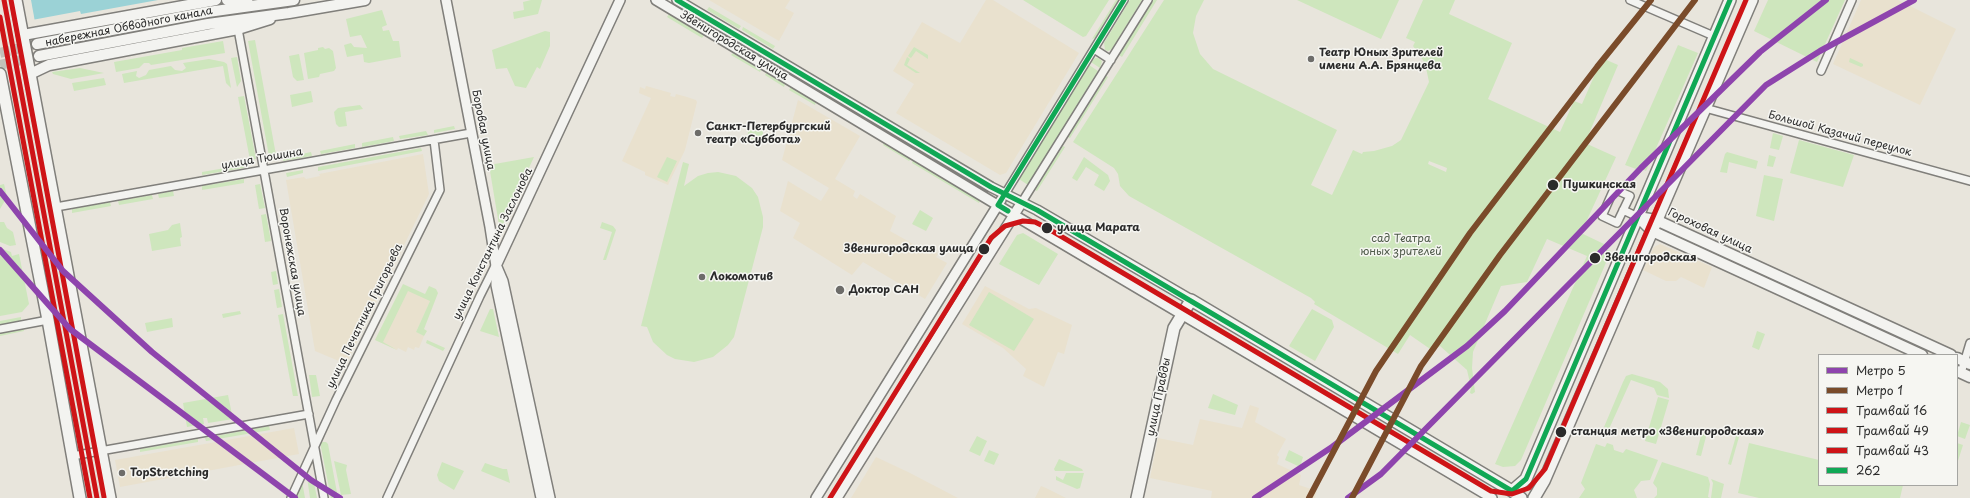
<!DOCTYPE html>
<html>
<head>
<meta charset="utf-8">
<style>
	body { margin:0 }
	#map { position:relative; width:1970px; height:498px; overflow:hidden; background:#e8e5dc; font-family:"Playpen Sans",sans-serif }
	canvas { display:block }
	.legend { position:absolute; left:1818px; top:354px; width:140px; height:132px; box-sizing:border-box; background:#f6f6f2; border:1px solid #a5a5a2; margin:0; padding:5px 7px; list-style:none; font-size:12px; color:#2b2b2b }
	.legend li { display:flex; align-items:center; gap:8px; height:20px }
	.legend b { width:20px; border:1px solid #a5a5a2 }
</style>
</head>
<body>
<div id="map">
<canvas width="1970" height="498"></canvas>
<ul class="legend">
<li><b style="height:5px;background:#8e44ad"></b>Метро 5</li>
<li><b style="height:5px;background:#7a4b2a"></b>Метро 1</li>
<li><b style="height:5px;background:#ce1417"></b>Трамвай 16</li>
<li><b style="height:5px;background:#ce1417"></b>Трамвай 49</li>
<li><b style="height:5px;background:#ce1417"></b>Трамвай 43</li>
<li><b style="height:5px;background:#10a855"></b>262</li>
</ul>
</div>
<script>
const context = document.querySelector('canvas').getContext('2d');
context.lineJoin = 'round';
function fill(path, color) { context.fillStyle = color; context.fill(path, 'evenodd'); }
const shape = rows => new Path2D(rows.map(r => 'M' + r).join(''));
function trace(path, color, width, dash) { context.strokeStyle = color; context.lineWidth = width; context.lineCap = dash ? 'butt' : 'round'; context.setLineDash(dash || []); context.stroke(path); }
function write(font, color, halo, rows, align = 'center') {
  context.font = font + ' "Playpen Sans",sans-serif'; context.lineWidth = 3; context.setLineDash([]); context.textBaseline = 'middle'; context.strokeStyle = halo; context.fillStyle = color; for (const [text, x, y, turn = 0] of rows) {
    context.save(); context.translate(x, y); context.rotate((+turn || 0) * Math.PI / 180); context.textAlign = isNaN(turn) ? turn : align; if (halo) context.strokeText(text, 0, 0); context.fillText(text, 0, 0); context.restore();
  }
}
const built = shape([
	[709,0,790,0,785,8,794,13,779,41],
	[986,0,993,0,1079,53,1006,173,1000,175,896,113,914,84,893,71,922,22,960,43],
	[1861,0,1898,0,1956,29,1920,105,1833,64],
	[646,86,671,93,670,96,675,97,676,94,687,97,696,100,697,102,685,150,668,185,645,175,645,172,622,161,651,98,639,93,640,87,645,89],
	[798,100,860,136,835,179,855,191,853,196,857,199,860,194,896,216,890,231,931,254,933,251,938,254,936,257,947,263,925,299,863,262,852,275,793,238,800,223,780,211,788,181,821,201,829,188,782,160],
	[423,154,429,194,346,364,315,351,286,180,304,177,306,179,320,176,319,174],
	[1660,244,1712,267,1704,288,1681,277,1676,281,1666,281,1643,270,1654,247],
	[403,286,431,299,416,332,424,336,419,348,415,347,414,350,408,347,406,352,398,348,397,350,375,340],
	[985,286,1029,309,1036,308,1072,325,1064,354,1058,352,1044,387,1023,376,1026,369,1003,348,962,324],
	[1250,405,1259,408,1255,422,1286,439,1277,455,1279,457,1277,464,1301,475,1299,485,1317,491,1315,498,1211,498,1212,491,1150,478,1158,438,1193,445,1200,419,1242,428],
	[294,428,299,454,120,487,115,460],
	[876,457,908,472,958,498,851,498],
	[1041,486,1046,488,1066,498,1035,498]
]);
const green = shape([
	[531,0,542,0,538,14,514,19,513,12,524,10,523,2],
	[1023,0,1109,0,1086,36,1083,37],
	[1116,0,1120,0,1097,37,1092,39],
	[1130,0,1142,0,1112,49,1108,51,1105,50,1104,43],
	[1153,0,1157,0,1122,57,1119,55],
	[1164,0,1204,0,1196,16,1193,33,1200,54,1213,69,1337,130,1311,185,1332,195,1353,150,1362,154,1363,152,1374,151,1392,146,1401,140,1429,82,1425,63,1413,46,1415,42,1406,38,1423,0,1455,0,1449,14,1512,43,1488,99,1560,132,1574,101,1582,104,1602,58,1618,65,1585,143,1616,157,1581,233,1604,244,1603,248,1611,251,1521,460,1515,466,1503,467,1495,464,1587,256,1547,239,1527,282,1501,286,1473,352,1472,368,1475,392,1472,394,1470,393,1471,388,1466,386,1464,390,1463,389,1465,384,1470,383,1467,370,1440,346,1433,351,1410,335,1398,354,1314,304,1315,302,1311,298,1129,196,1120,186,1118,174,1114,168,1073,142],
	[1429,161,1447,168,1446,172,1428,164],
	[1297,0,1399,0,1381,39],
	[1768,0,1845,0,1817,62,1754,31],
	[709,7,741,26,739,29,707,10],
	[382,10,387,25,382,27,383,31,389,30,393,41,399,41,401,57,369,63,364,62,363,54,347,57,344,45,351,43,354,47,367,48,361,35,350,37,346,19],
	[669,14,704,35,702,38,667,17],
	[743,27,775,46,773,49,742,30],
	[545,31,550,32,550,46,540,69,537,67,526,88,515,86,507,68,496,69,492,50],
	[255,40,276,155,269,156,248,41],
	[223,41,225,53,151,65,149,63,144,63,139,68,116,72,114,62,182,50,182,48],
	[1678,45,1698,53,1646,171,1638,167,1636,169,1625,165],
	[323,47,325,49,329,48,333,51,336,68,334,71,320,74,319,77,308,79,304,53,318,50,318,48],
	[914,47,928,55,928,59,916,51,911,58,908,56],
	[733,53,761,70,760,72,731,55],
	[299,54,304,80,297,81,293,77,289,56],
	[237,57,241,81,237,87,231,58],
	[907,57,910,59,907,65,920,73,916,73,904,65],
	[1095,58,1098,58,1102,61,1100,68,1091,62],
	[1850,58,1863,64,1863,66,1861,67,1849,62],
	[209,59,224,62,227,64,231,88,226,83,223,66,124,83,122,74,137,71,136,76,139,78,146,75,149,70,171,66,175,70,182,71,186,68,183,63],
	[1089,65,1098,71,1028,185,1019,179],
	[80,68,104,73,71,79,53,74,52,72],
	[766,73,785,84,784,87,765,75],
	[1106,76,1108,77,1070,138,1068,137],
	[104,78,106,85,74,91,72,83],
	[791,87,816,102,815,105,789,90],
	[311,91,313,102,292,107,290,95],
	[244,96,256,159,250,160,238,97],
	[360,105,363,109,345,112,347,126,339,127,336,124,334,112,338,108],
	[454,126,455,129,434,133,434,130],
	[752,127,763,131,763,140,760,139,758,143,747,137,749,129],
	[426,131,428,135,400,139,399,136],
	[1773,133,1783,136,1779,150,1770,148],
	[393,137,394,141,362,147,362,143],
	[1799,140,1854,155,1843,187,1790,173],
	[884,143,911,159,909,161,883,145],
	[355,144,355,148,321,154,320,151],
	[1063,146,1065,147,1037,191,1035,190],
	[421,148,422,151,318,171,318,167],
	[311,152,312,156,283,161,284,158],
	[1727,152,1758,161,1756,169,1729,162,1727,173,1720,172,1725,154],
	[1769,155,1776,157,1773,167,1767,166],
	[534,157,502,226,499,225,489,165],
	[667,157,677,161,667,182,657,177],
	[1084,157,1108,175,1110,181,1104,191,1094,185,1099,175,1086,167,1077,181,1072,178],
	[913,160,980,200,979,203,912,163],
	[683,162,689,164,684,186,698,176,708,173,718,172,736,176,752,188,758,197,763,217,763,227,734,337,728,345,713,357,694,362,675,359,667,355,653,342,647,327,641,326],
	[243,165,244,168,202,175,202,172],
	[303,170,303,173,287,177,286,173],
	[1764,175,1783,179,1774,221,1756,216],
	[244,179,244,183,202,190,202,186],
	[4,184,7,197,0,209,0,185],
	[260,184,265,208,259,209,255,185],
	[173,191,174,196,159,198,158,194],
	[152,195,153,199,119,205,118,201],
	[110,202,111,206,72,213,72,209],
	[920,210,933,218,926,231,912,224],
	[266,214,271,241,265,242,261,215],
	[0,222,4,222,7,228,13,232,16,245,10,246,0,242],
	[602,222,613,226,616,230,606,260,603,260,612,232,600,228],
	[180,223,182,237,180,238,181,246,152,251,149,234,168,230,172,225],
	[1023,233,1058,254,1039,285,999,264,1017,235],
	[0,248,11,252,12,256,19,254,29,304,22,312,0,316],
	[276,271,278,284,273,285,271,272],
	[403,284,425,294,429,286,436,289,438,293,424,329,427,331,424,336,416,332,430,301,408,291,383,342,397,350,375,340],
	[279,289,282,307,277,308,274,290],
	[989,292,1034,319,1014,351,969,325],
	[490,309,493,309,499,337,480,331],
	[1312,309,1332,320,1334,327,1315,361,1289,346],
	[240,311,241,314,223,318,222,314],
	[283,314,298,396,293,396,278,315],
	[21,317,21,321,0,325,0,321],
	[172,318,173,327,147,332,145,323],
	[23,328,24,331,0,336,0,332],
	[1757,331,1765,334,1759,350,1752,347],
	[427,340,445,348,443,351,426,343],
	[1632,374,1660,382,1668,389,1669,398,1657,395,1654,388,1631,380,1609,429,1604,427,1623,382,1626,376],
	[309,375,316,375,320,396,312,397],
	[1213,394,1238,405,1235,415,1208,408],
	[228,395,233,419,208,423,207,418,203,418,204,424,187,427,183,403],
	[1658,397,1669,400,1656,444,1645,441],
	[1961,422,1970,425,1965,439,1957,436],
	[269,426,270,430,206,441,205,438],
	[1703,428,1708,429,1701,456,1696,455],
	[977,436,987,441,980,456,969,451],
	[1736,436,1739,437,1731,465,1728,464],
	[198,439,198,442,140,452,140,449],
	[320,442,326,442,328,444,338,498,331,498],
	[1607,443,1613,445,1614,450,1623,453,1626,449,1658,460,1650,480,1641,481,1634,490,1637,498,1579,498,1585,489,1581,483,1596,444,1605,447],
	[1749,443,1819,460,1819,485,1903,485,1900,498,1759,498,1738,493],
	[1957,443,1963,445,1957,464],
	[989,450,999,454,994,465,984,461],
	[1289,450,1303,457,1300,467,1285,460],
	[1059,459,1082,469,1083,471,1055,471,1054,469],
	[334,461,347,465,346,470,351,494,341,495],
	[442,462,464,471,454,490,439,481,437,475],
	[1662,462,1708,477,1710,484,1708,497,1710,498,1654,498,1657,495,1657,488,1653,483],
	[485,463,503,469,507,469,510,483,481,471],
	[1066,473,1084,473,1080,488,1077,489,1056,480,1056,476,1063,480],
	[307,477,313,478,317,498,310,498],
	[1711,479,1724,484,1721,498,1711,498,1713,483],
	[302,481,305,498,295,498]
]);
const water = shape([
	[0,0,158,0,81,14,80,11,0,26]
]);
const pier = shape([
	[0,0,31,0,35,22,0,28]
]);
const secondaryTunnel = shape([
	[0,53,37,44],
	[0,65,39,56]
]);
const minor = shape([
	[1630,0,1716,37],
	[238,29,324,498],
	[1094,49,1111,60],
	[1821,71,1852,0],
	[1705,108,1970,181],
	[1614,189,1630,196,1617,223,1602,216,1614,189],
	[1005,194,1124,0],
	[1022,202,1148,0],
	[56,207,471,133],
	[1623,210,1638,217],
	[0,329,48,320],
	[1961,373,1970,343],
	[72,456,309,414],
	[291,498,336,400,440,190,434,140],
	[387,498,480,296,495,266]
]);
const tertiary = shape([
	[446,0,490,227,496,266,496,285,541,498],
	[656,0,1014,215,1492,498],
	[677,0,991,187,1037,210,1191,300],
	[496,266,620,0],
	[497,267,503,281,550,498],
	[816,498,1001,200],
	[837,498,1022,202]
]);
const secondary = shape([
	[227,0,248,3],
	[23,35,216,0],
	[37,44,208,12,294,0],
	[39,56,208,24,289,13,365,0],
	[30,74,49,65,238,29,270,19],
	[1638,217,1656,220,1951,355],
	[1638,217,1652,231,1922,355],
	[1957,358,1970,364],
	[1957,371,1970,377]
]);
const primary = shape([
	[16,0,110,498],
	[0,74,48,320,80,498],
	[1512,491,1526,479,1730,0],
	[1137,498,1174,328,1191,300,1512,491,1521,498],
	[1534,498,1544,481,1752,0]
]);
const bus1 = shape([
	[677,0,991,187,1037,210,1512,491,1526,479,1730,0],
	[1008,211,998,205,1124,0]
]);
const tram1 = shape([
	[4,0,97,498],
	[830,498,991,238,1005,226,1023,221,1035,222,1047,228,1491,491,1512,494,1529,488,1545,469,1746,0]
]);
const tram2 = shape([
	[0,17,90,498]
]);
const tram3 = shape([
	[11,0,104,497]
]);
const metro1 = shape([
	[0,191,63,271,152,352,311,480,340,498],
	[0,250,70,329,295,498],
	[1255,498,1332,447,1467,346,1505,311,1641,168,1760,52,1826,0],
	[1348,498,1381,474,1766,85,1820,51,1914,0]
]);
const metro2 = shape([
	[1309,498,1376,371,1470,233,1597,67,1651,0],
	[1352,498,1421,366,1500,255,1695,0]
]);
const markers = [
	[1311,59,4,"#6d6c69"],
	[698,133,4,"#6d6c69"],
	[1553,185,6,"#2b2b2b"],
	[1047,228,6,"#2b2b2b"],
	[984,249,6,"#2b2b2b"],
	[1595,258,6,"#2b2b2b"],
	[702,277,4,"#6d6c69"],
	[840,290,5,"#6d6c69"],
	[1561,432,6,"#2b2b2b"],
	[122,473,4,"#6d6c69"]
];
const streetNames = [
	["набережная Обводного канала",129,27,-11],
	["Звенигородская улица",734,46,31],
	["Боровая улица",483,130,79],
	["Большой Казачий переулок",1840,134,15],
	["улица Тюшина",262,159,-10],
	["Гороховая улица",1710,231,25],
	["улица Константина Заслонова",493,244,-64],
	["Воронежская улица",292,262,80],
	["улица Печатника Григорьева",365,316,-64],
	["улица Правды",1159,397,-78]
];
const poiNames = [
	["Театр Юных Зрителей",1319,53],
	["имени А.А. Брянцева",1319,66],
	["Санкт-Петербургский",706,127],
	["театр «Суббота»",706,140],
	["Локомотив",710,277],
	["Доктор САН",849,290],
	["TopStretching",130,473]
];
const stopNames = [
	["Пушкинская",1563,185],
	["улица Марата",1057,228],
	["Звенигородская улица",974,249,"right"],
	["Звенигородская",1605,258],
	["станция метро «Звенигородская»",1571,432]
];
const parkNames = [
	["сад Театра",1401,239],
	["юных зрителей",1401,252]
];
fill(built, '#e9e1ce');
fill(green, '#cee6bd');
fill(water, '#9bd2d6');
fill(pier, '#e8e5dc');
trace(secondaryTunnel, '#c2c0b9', 10, [10, 5]);
trace(minor, '#807f7b', 10);
trace(tertiary, '#807f7b', 12);
trace(secondary, '#807f7b', 13);
trace(primary, '#807f7b', 14);
trace(minor, '#f3f3f0', 7);
trace(tertiary, '#f3f3f0', 9);
trace(secondary, '#f3f3f0', 10);
trace(primary, '#f3f3f0', 11);
trace(bus1, '#10a855', 5);
trace(tram1, '#ce1417', 5);
trace(tram2, '#ce1417', 5);
trace(tram3, '#ce1417', 5);
trace(metro1, '#8e44ad', 6);
trace(metro2, '#7a4b2a', 6);
for (const [x, y, r, color] of markers) { const dot = new Path2D(); dot.arc(x, y, r, 0, 2 * Math.PI); context.fillStyle = color; context.fill(dot); trace(dot, '#f6f6f2', 1.5); }
write('11px', '#2b2b2b', '#f6f6f2', streetNames);
write('bold 11px', '#2b2b2b', '#f6f6f2', poiNames, 'left');
write('bold 11px', '#2b2b2b', '#f6f6f2', stopNames, 'left');
write('11px', '#4e5a49', '#f6f6f2', parkNames);
</script>
</body>
</html>
